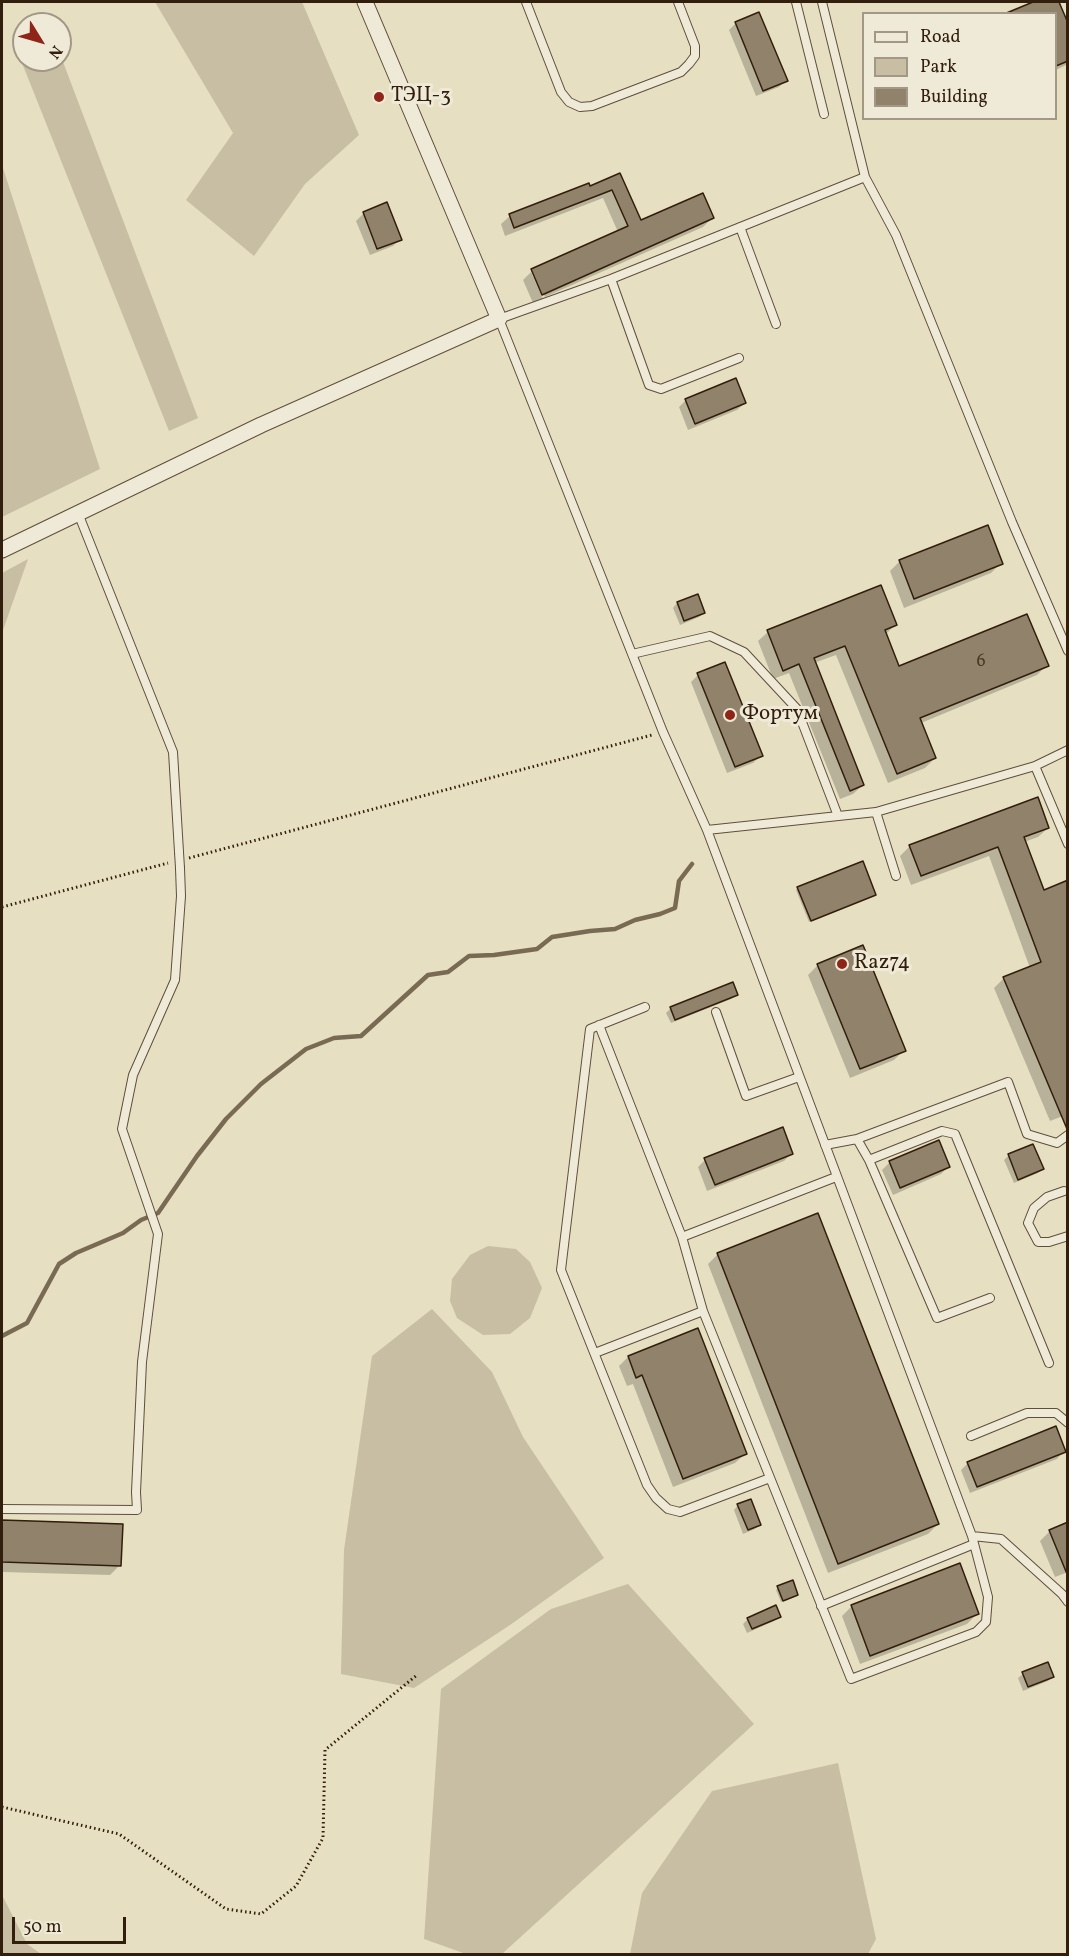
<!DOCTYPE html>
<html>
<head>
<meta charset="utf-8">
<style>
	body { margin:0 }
	#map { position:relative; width:1069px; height:1956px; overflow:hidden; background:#e7dfc2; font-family:Vollkorn,serif }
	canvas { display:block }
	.frame { position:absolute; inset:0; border:3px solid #321e0c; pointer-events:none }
	.legend { position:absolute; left:862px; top:12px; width:195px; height:108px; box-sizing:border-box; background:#efead7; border:2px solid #a39886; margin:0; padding:8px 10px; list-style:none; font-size:18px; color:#321e0c }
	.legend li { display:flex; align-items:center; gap:12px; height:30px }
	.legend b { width:30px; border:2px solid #a39886 }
	.north { position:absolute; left:12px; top:12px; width:60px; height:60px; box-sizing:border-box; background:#efead7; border:2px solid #a39886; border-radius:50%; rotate:127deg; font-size:16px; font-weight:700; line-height:24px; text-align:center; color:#321e0c }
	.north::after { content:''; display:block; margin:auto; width:21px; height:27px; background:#8f2418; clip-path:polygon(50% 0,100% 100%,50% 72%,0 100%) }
	.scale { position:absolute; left:12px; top:1917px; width:114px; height:27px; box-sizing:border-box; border:3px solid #321e0c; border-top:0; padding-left:8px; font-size:18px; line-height:21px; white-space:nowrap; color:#321e0c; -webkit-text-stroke:4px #efead7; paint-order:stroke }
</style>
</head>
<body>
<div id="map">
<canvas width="1069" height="1956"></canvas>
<div class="frame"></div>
<ul class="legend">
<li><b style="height:8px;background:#efead7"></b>Road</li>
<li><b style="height:16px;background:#c8bea3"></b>Park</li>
<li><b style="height:16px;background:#90826b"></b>Building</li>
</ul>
<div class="north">N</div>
<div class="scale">50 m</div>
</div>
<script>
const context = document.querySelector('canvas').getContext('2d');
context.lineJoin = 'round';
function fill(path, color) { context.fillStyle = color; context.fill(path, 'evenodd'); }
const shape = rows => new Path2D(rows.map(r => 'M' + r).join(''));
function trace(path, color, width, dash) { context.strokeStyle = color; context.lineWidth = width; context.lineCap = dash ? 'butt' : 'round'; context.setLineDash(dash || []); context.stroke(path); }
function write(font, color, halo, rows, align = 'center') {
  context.font = font + ' Vollkorn,serif'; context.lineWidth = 6; context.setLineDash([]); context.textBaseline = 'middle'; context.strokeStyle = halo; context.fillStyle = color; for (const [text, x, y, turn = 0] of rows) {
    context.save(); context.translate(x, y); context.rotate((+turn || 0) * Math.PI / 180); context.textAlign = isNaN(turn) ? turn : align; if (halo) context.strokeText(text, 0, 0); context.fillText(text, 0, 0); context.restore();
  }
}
const green = shape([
	[155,2,302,2,359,135,305,184,254,256,186,200,233,133],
	[60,54,198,418,169,431,20,58,24,56,24,60,60,60],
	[2,165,100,469,2,517],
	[28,559,2,633,2,573],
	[488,1246,516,1249,530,1262,542,1288,530,1318,510,1334,483,1335,457,1318,450,1301,452,1279,470,1255],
	[432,1309,492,1372,523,1437,604,1558,510,1625,414,1688,341,1674,344,1550,372,1356],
	[628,1584,754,1724,502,1954,466,1954,424,1939,441,1689,551,1609],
	[838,1763,876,1939,868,1954,630,1954,642,1893,712,1791],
	[2,1895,27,1944,41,1954,2,1954]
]);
const shadow = shape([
	[1036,2,1057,2,1068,27,1068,64,1056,70,1056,14,1016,10],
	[736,23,786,80,779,87,756,96,729,30],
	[619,175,640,222,712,218,703,227,545,297,534,272,531,272,543,299,533,303,523,280,532,271,618,232,603,198,505,236,501,224,510,216,589,188],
	[364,213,400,239,393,246,370,255,356,221],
	[686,400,745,403,737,410,688,430,679,407],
	[987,527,1001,563,991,573,904,608,890,571,900,561],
	[677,603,704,613,699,617,680,625,673,608],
	[895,625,885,635,899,668,1047,665,1037,675,921,723,935,758,925,768,888,783,836,655,814,663,863,785,853,794,840,799,789,673,773,679,758,641,768,632],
	[698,675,761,756,753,763,727,773,691,682],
	[1048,828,1038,837,1024,842,1043,892,1068,882,1068,1114,1050,1121,994,988,1004,978,1030,968,989,856,911,885,900,856,910,846],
	[798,888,874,895,809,922,796,890],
	[818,965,904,1050,894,1060,850,1078,808,975],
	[736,995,731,999,671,1023,666,1013,671,1008],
	[938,1142,948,1167,941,1174,893,1195,882,1170,890,1162],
	[791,1154,784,1161,707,1191,698,1167,705,1160],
	[1009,1155,1042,1169,1038,1173,1014,1183,1004,1160],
	[718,1254,938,1524,928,1534,828,1573,708,1264],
	[628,1357,745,1454,735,1463,673,1487,633,1384,627,1386,619,1366],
	[1064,1451,1057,1459,970,1493,961,1470,968,1463],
	[738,1505,759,1524,755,1529,743,1534,734,1510],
	[2,1522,121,1526,120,1565,110,1575,2,1572],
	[1050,1531,1068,1572,1055,1577,1040,1541],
	[778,1588,795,1596,781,1602,776,1590],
	[852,1606,977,1614,967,1624,860,1664,842,1616],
	[779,1616,774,1621,747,1633,743,1624,748,1619],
	[1023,1674,1052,1677,1048,1681,1023,1691,1018,1678]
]);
const stream = shape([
	[2,1336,27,1323,59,1264,76,1253,123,1233,141,1220,158,1213,197,1156,226,1119,261,1084,306,1049,334,1038,361,1036,428,975,448,972,469,956,494,955,537,949,552,937,590,931,615,929,635,920,660,914,675,908,679,881,692,864]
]);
const building = shape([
	[1033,2,1059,2,1068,23,1068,61,1056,66,1056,14,1004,14,1033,2],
	[759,12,788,81,763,91,735,22,759,12],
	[620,173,641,220,703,193,714,218,542,295,531,269,628,226,612,190,514,228,509,214,589,183,590,186,620,173],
	[387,202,402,240,377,249,363,212,387,202],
	[736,378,746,403,695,424,685,399,736,378],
	[988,525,1003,564,914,599,899,560,988,525],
	[881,585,897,625,885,630,899,666,1027,614,1049,666,920,718,936,758,897,774,845,646,814,658,864,785,850,791,799,664,783,671,767,630,881,585],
	[698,594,705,613,684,621,677,602,698,594],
	[725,662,763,756,735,767,697,673,725,662],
	[1038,797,1049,828,1024,837,1044,890,1068,880,1067,1129,1003,977,1041,962,998,847,921,876,909,845,1038,797],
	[863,861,876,895,811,921,797,887,863,861],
	[863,945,906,1051,860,1069,817,964,863,945],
	[733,982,738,995,675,1020,670,1007,733,982],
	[783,1127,793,1154,715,1185,704,1158,783,1127],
	[939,1140,950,1167,900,1188,889,1161,939,1140],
	[1033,1144,1044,1169,1018,1180,1008,1154,1033,1144],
	[818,1213,939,1524,838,1564,717,1253,818,1213],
	[698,1328,747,1454,683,1479,642,1375,636,1378,628,1356,698,1328],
	[1056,1426,1066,1452,977,1487,967,1462,1056,1426],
	[751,1499,761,1525,748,1530,737,1504,751,1499],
	[2,1520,123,1524,121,1566,2,1562,2,1520],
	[1068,1522,1068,1574,1067,1574,1049,1530,1068,1522],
	[960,1563,979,1614,870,1656,851,1605,960,1563],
	[793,1580,798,1595,783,1601,777,1586,793,1580],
	[776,1605,781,1617,752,1629,747,1618,776,1605],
	[1048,1662,1054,1677,1028,1687,1022,1672,1048,1662]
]);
const path = shape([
	[189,858,652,735],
	[2,907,168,863],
	[2,1807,119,1834,226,1909,261,1914,296,1886,323,1838,325,1750,417,1675]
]);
const lane = shape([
	[526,2,561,92,569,102,580,107,592,106,681,72,689,64,695,56,695,46,678,2],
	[796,2,824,114],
	[822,2,865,177,896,235,1012,522,1068,651],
	[865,177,611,279,499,319,663,732,707,830,972,1536,1001,1539,1062,1594,1068,1602],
	[740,227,776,324],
	[611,279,649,385,661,389,739,358],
	[78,513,173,752,179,852],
	[632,654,710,636,744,652,797,709,838,816],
	[1035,766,1068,844],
	[876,812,896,876],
	[707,830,876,812,1035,766,1068,750],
	[645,1007,590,1029,561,1270,647,1485,656,1498,668,1509,680,1512,770,1478],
	[716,1012,746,1096,799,1077],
	[599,1025,682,1237,703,1311,851,1679,976,1632,986,1622,988,1597,972,1536],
	[857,1139,869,1160,937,1318,990,1298],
	[825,1145,857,1139,1008,1082,1027,1134,1057,1143,1068,1135],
	[869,1160,942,1131,955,1134,1049,1363],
	[1064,1191,1047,1197,1034,1208,1028,1223,1038,1242,1049,1242,1068,1236],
	[682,1237,836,1177],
	[595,1353,703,1311],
	[971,1436,1027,1413,1056,1413,1068,1423],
	[2,1509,137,1510,136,1492,142,1362,158,1234,122,1129,133,1075,175,980,181,896,180,868],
	[821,1606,974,1544]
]);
const street = shape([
	[2,550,261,425,499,319,365,2]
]);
const laneBridge = shape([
	[179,852,180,868]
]);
const markers = [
	[379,97,6,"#8f2418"],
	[730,715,6,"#8f2418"],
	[842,964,6,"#8f2418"]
];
const numberNames = [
	["6",981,663]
];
const poiNames = [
	["ТЭЦ-3",391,97],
	["Фортум",742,715],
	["Raz74",854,964]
];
fill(green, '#c8bea3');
fill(shadow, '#0003');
trace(stream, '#796a54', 4.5);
fill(building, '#90826b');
trace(building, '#321e0c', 1.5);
trace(lane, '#5f4e3a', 10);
trace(street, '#5f4e3a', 17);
trace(path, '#321e0c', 3, [1.5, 3]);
trace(lane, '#efead7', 8);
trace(street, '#efead7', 15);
trace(laneBridge, '#5f4e3a', 10, []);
trace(laneBridge, '#efead7', 8);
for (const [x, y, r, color] of markers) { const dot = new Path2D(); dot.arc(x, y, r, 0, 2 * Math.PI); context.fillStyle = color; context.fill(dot); trace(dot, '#efead7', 2); }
write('18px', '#4a3724', null, numberNames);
write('21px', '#321e0c', '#efead7', poiNames, 'left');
</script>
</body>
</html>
